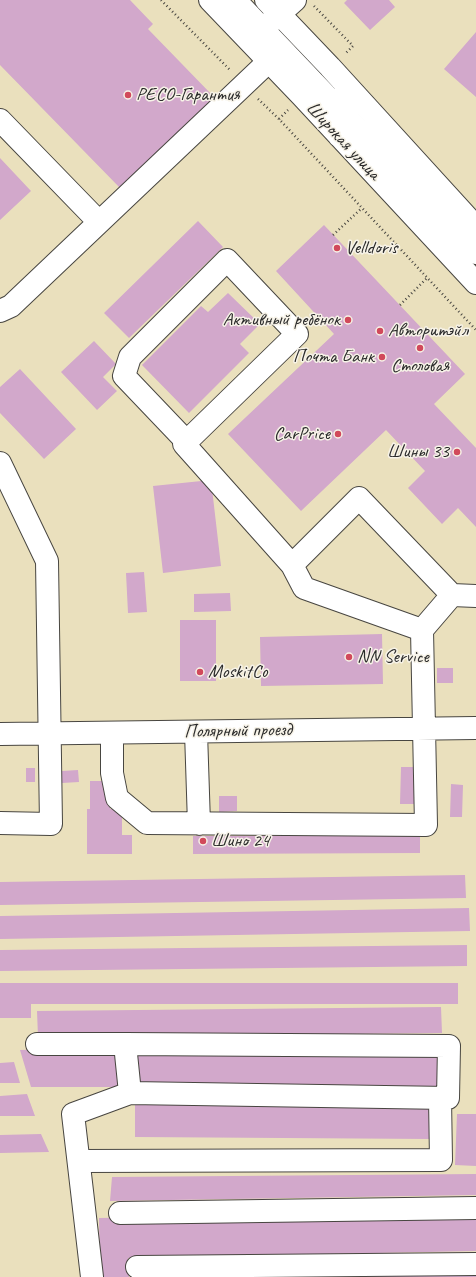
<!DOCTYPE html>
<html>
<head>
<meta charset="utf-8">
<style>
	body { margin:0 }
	canvas { display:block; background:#eae0bd }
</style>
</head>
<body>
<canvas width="476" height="1277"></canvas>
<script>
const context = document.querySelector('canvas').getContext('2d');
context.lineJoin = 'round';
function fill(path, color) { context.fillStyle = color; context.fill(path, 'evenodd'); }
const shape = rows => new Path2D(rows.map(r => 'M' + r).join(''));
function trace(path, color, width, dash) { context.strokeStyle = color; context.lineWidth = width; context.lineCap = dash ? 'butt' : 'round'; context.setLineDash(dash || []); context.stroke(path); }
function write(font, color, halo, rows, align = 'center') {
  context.font = font + ' Caveat,sans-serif'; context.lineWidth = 3; context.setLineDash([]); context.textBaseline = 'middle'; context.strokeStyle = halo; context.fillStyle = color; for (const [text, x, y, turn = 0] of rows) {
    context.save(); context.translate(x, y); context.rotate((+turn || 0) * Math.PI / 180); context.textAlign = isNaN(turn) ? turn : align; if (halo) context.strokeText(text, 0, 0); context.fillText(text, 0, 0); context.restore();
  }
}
const building = shape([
	[0,0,130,0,153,24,148,29,214,97,120,188,0,65],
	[347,0,389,0,395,7,370,30,344,3],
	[476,32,476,97,444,69],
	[0,158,31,191,0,220],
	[198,221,223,247,129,338,104,313],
	[324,225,465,374,434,404,476,448,476,527,458,508,442,524,408,488,425,471,386,430,301,511,228,434,334,334,276,271],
	[228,293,260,324,240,344,249,353,189,413,142,365,201,306,208,312],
	[94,341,116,364,103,377,117,391,97,410,61,372],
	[20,369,76,429,44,459,0,413,0,387],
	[211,480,221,566,163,573,153,486],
	[144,572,147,612,128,613,126,573],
	[230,593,231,611,194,612,194,594],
	[180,620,216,620,216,681,180,681],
	[382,634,383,684,261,686,260,637],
	[437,668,453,668,453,683,437,683],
	[401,767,418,767,417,804,400,804],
	[26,768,35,768,35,782,26,782],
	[78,770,79,782,62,783,62,771],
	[90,781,110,781,110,809,122,809,122,835,132,835,132,854,87,854,87,809,90,809],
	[451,784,463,785,462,817,450,817],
	[219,796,237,796,237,811,219,812],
	[193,836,420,836,420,853,193,854],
	[465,875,466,898,0,905,0,882],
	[469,908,470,931,0,939,0,916],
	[467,945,467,966,0,971,0,950],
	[0,983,458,983,458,1004,31,1004,31,1018,0,1018],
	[441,1007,442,1033,38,1037,37,1011],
	[120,1047,120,1087,31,1087,20,1050],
	[136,1050,445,1052,444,1089,135,1086],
	[14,1062,20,1083,0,1083,0,1063],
	[27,1094,35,1116,0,1116,0,1096],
	[135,1102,431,1104,431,1139,135,1137],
	[457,1114,476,1114,476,1166,455,1165],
	[41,1134,49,1152,0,1153,0,1135],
	[476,1174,476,1195,110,1201,112,1177],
	[476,1211,476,1251,128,1258,129,1277,100,1277,99,1218],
	[476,1273,476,1277,200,1277]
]);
const path = shape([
	[161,0,231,71],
	[314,6,353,46,346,53],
	[258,99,279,119,476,330],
	[279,119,288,110],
	[333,235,362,208],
	[400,305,427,278]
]);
const minor = shape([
	[235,0,476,253],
	[266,26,295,0],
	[0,120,99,222],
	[0,311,11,306,268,62],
	[0,463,47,561,51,824,0,823],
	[292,565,359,498,452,595,422,630],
	[452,595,476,596],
	[196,732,199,824],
	[112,733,112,773,117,798,147,823,426,825,422,630,304,588,292,565,184,444,297,334,227,260,130,357,124,376,186,441],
	[0,734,476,728],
	[37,1044,125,1044],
	[79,1161,441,1160,440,1098],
	[120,1213,476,1208],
	[137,1267,476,1264],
	[92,1277,73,1114,130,1093,125,1044,449,1046,448,1098,130,1093]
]);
const major = shape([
	[210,0,302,96,476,283],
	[266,0,330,67,476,227],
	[339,136,334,104,338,99,348,96,362,104]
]);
const markers = [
	[128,95,4,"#d1495b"],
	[337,248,4,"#d1495b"],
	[348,320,4,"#d1495b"],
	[380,331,4,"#d1495b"],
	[420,348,4,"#d1495b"],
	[382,357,4,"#d1495b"],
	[338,434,4,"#d1495b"],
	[457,452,4,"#d1495b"],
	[349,657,4,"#d1495b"],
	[200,672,4,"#d1495b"],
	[203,841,4,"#d1495b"]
];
const poiNames = [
	["РЕСО-Гарантия",136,95],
	["Velldoris",345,248],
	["Активный ребёнок",340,320,"right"],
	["Авторитэйл",388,331],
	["Почта Банк",374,357,"right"],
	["Столовая",420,366,"center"],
	["CarPrice",330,434,"right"],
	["Шины 33",449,452,"right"],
	["NN Service",357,657],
	["MoskitCo",208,672],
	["Шино 24",211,841]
];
const streetNames = [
	["Широкая улица",343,141,47],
	["Полярный проезд",238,731,-1]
];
fill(building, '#d2a8cb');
trace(minor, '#484641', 24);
trace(major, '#484641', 24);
trace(path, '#484641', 2.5, [1, 3]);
trace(minor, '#fff', 22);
trace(major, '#fff', 22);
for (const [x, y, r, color] of markers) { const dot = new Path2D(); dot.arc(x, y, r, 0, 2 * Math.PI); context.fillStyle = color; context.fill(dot); trace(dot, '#f7f3e8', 1.5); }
write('19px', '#2b2b2b', '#f7f3e8', poiNames, 'left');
write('19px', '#2b2b2b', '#f7f3e8', streetNames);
</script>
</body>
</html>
